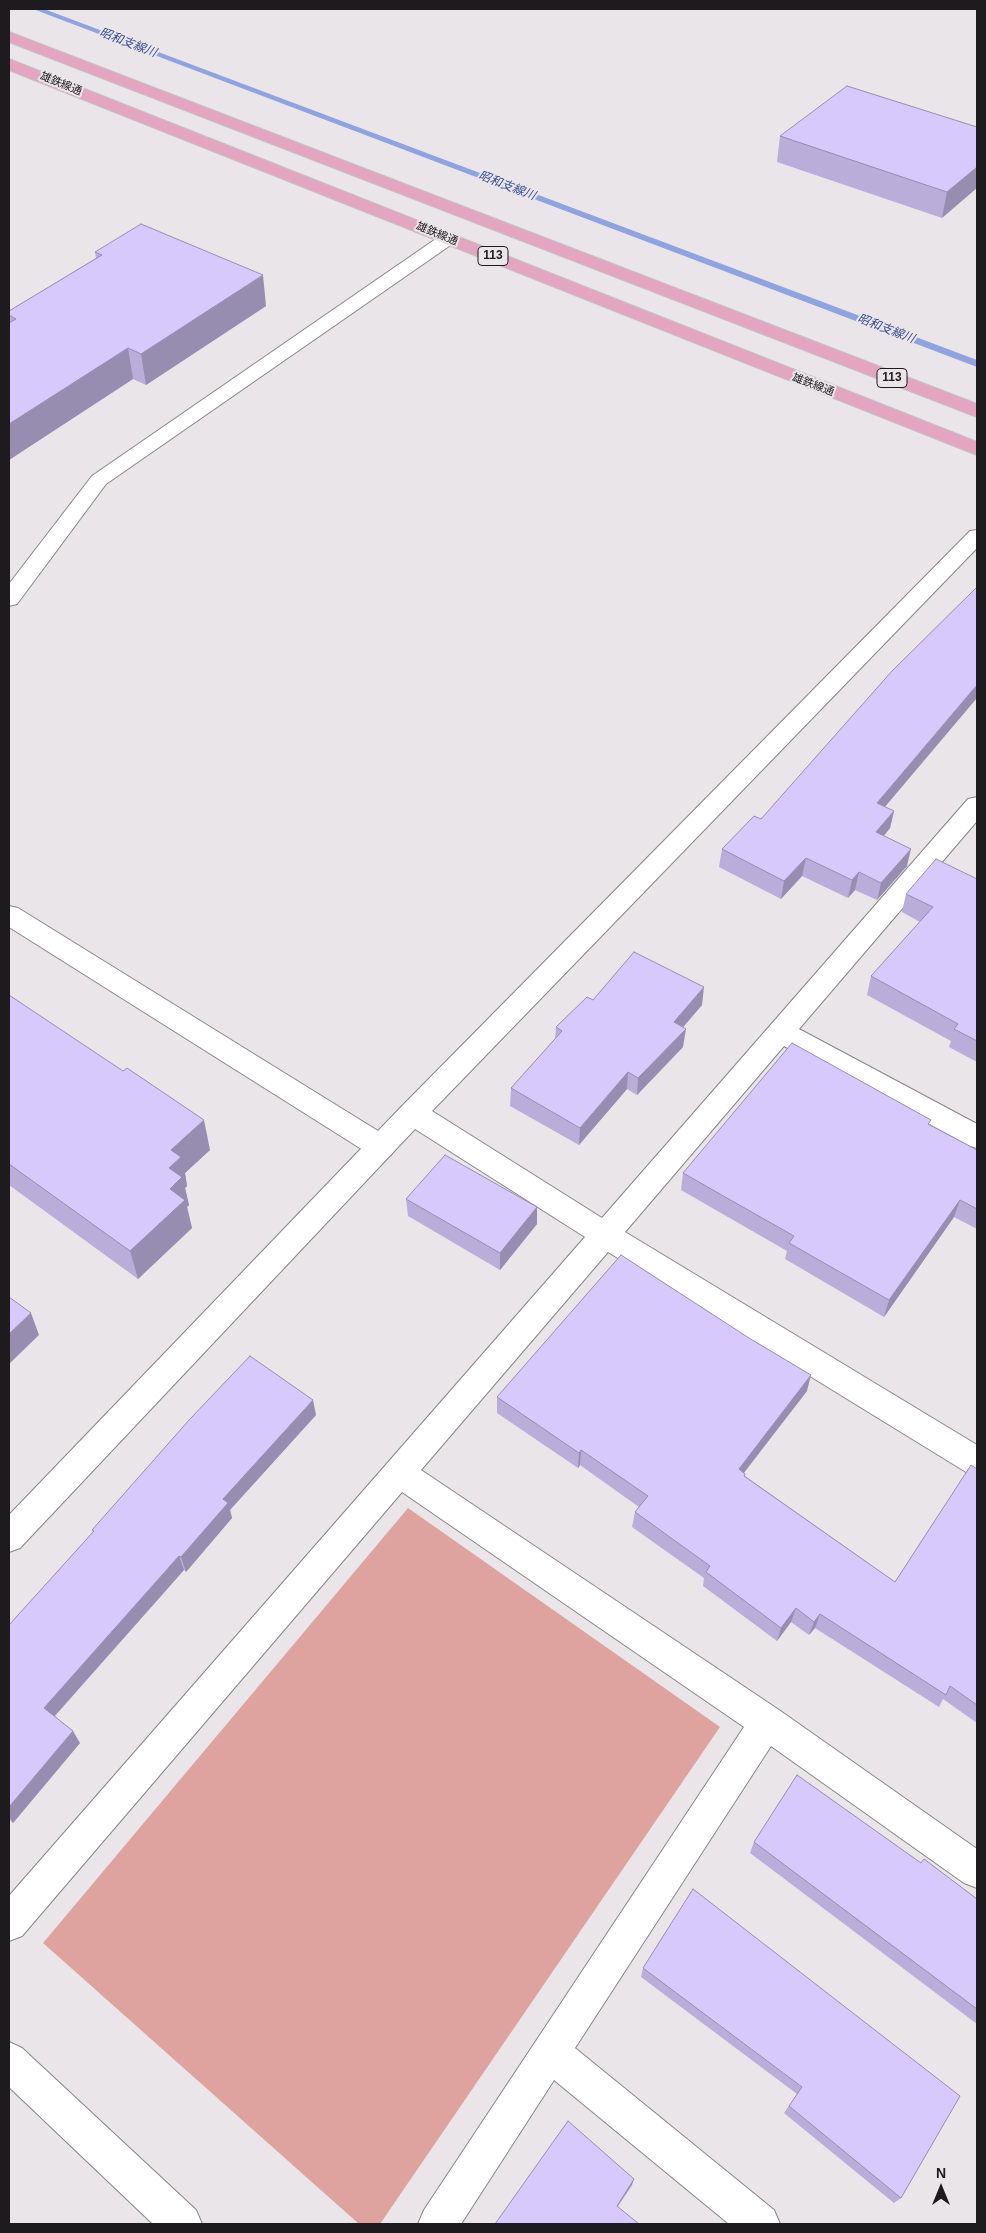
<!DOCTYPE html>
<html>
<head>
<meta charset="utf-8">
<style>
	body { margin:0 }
	#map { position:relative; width:986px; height:2233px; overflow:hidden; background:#eae5e9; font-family:Helvetica,sans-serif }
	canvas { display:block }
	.frame { position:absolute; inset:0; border:10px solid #1d1b1d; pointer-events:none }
	.north { position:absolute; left:916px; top:2163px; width:50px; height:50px; -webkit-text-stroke:4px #eae5e9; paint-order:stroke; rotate:0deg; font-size:14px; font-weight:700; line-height:20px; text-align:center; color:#1d1b1d }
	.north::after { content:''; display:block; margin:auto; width:18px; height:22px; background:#1d1b1d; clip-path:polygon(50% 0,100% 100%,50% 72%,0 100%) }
</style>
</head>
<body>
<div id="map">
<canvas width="986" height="2233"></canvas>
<div class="frame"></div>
<div class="north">N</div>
</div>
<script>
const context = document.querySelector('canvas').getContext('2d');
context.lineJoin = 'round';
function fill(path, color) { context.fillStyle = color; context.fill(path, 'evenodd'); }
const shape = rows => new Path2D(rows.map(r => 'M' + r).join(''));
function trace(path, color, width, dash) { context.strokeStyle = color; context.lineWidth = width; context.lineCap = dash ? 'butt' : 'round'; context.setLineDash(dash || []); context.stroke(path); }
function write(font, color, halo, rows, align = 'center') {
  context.font = font + ' Helvetica,"Noto Sans JP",sans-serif'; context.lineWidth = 4; context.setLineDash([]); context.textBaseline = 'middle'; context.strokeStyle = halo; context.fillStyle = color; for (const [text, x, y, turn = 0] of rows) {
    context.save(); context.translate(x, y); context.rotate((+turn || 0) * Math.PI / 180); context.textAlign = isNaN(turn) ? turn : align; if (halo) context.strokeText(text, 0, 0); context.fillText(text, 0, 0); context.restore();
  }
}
const green = shape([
	[408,1508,720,1727,380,2224,359,2224,43,1943]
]);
const stream = shape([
	[33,9,44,9,977,360,977,367,33,9]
]);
const lane = shape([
	[449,233,455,234,458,238,455,242,106,484,17,604,9,606,9,584,92,476,443,234,449,233],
	[9,906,18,908,391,1139,395,1147,391,1155,381,1158,371,1155,9,927,9,906]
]);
const street = shape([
	[977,530,977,548,432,1111,602,1218,968,799,977,797,977,821,799,1029,977,1124,977,1148,967,1145,784,1046,625,1232,977,1445,977,1476,966,1472,608,1252,421,1470,779,1710,977,1849,977,1888,964,1883,771,1746,575,2048,774,2210,780,2224,729,2224,554,2080,461,2224,418,2224,424,2210,744,1727,402,1492,22,1936,9,1941,9,1896,585,1237,415,1129,20,1548,9,1552,9,1515,403,1105,970,531,977,530],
	[9,2042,22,2048,196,2210,202,2224,153,2224,9,2087,9,2042]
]);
const primary = shape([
	[9,32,977,404,977,417,9,42,9,32],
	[9,59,977,442,977,455,9,70,9,59]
]);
const wall = shape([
	[977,127,942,218,777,162,780,136],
	[95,252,266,306,146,385,133,379,9,460,9,311,96,258],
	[885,807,894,811,890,828,884,836,907,866,877,900,855,890,848,898,802,876,781,899,719,867,722,849,761,819],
	[977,879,977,1062,949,1047,951,1041,867,995,871,976,920,922,902,912,906,894],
	[9,995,210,1150,185,1173,187,1186,185,1188,189,1205,187,1207,192,1228,138,1279,9,1185],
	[593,1000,702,1005,683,1027,683,1047,637,1095,627,1089,579,1145,510,1106,511,1088,555,1039,556,1027],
	[930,1124,977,1150,977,1229,954,1217,884,1317,785,1259,787,1251,681,1190,683,1173],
	[406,1199,537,1207,537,1224,500,1270,408,1216],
	[807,1391,744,1473,745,1474,745,1476,895,1582,977,1469,977,1723,943,1699,939,1707,815,1628,809,1635,791,1622,777,1641,703,1586,704,1578,632,1527,635,1512,639,1507,580,1465,578,1468,497,1413,497,1397],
	[316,1415,230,1510,232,1518,186,1572,184,1570,55,1716,80,1743,13,1823,9,1819,9,1625,93,1532,92,1530],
	[754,1842,921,1863,977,1899,977,2024,750,1853],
	[643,1968,960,2096,901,2198,894,2203,784,2113,797,2094,641,1977]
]);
const shadedWall = shape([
	[977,167,977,188,942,218,947,192],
	[263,275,266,306,146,385,141,354],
	[128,348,133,379,9,460,9,424],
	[977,685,977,698,873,821,877,803],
	[894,811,890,828,872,850,876,832],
	[911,849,907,866,877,900,881,883],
	[806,858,802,876,781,899,784,881],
	[859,872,855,890,848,898,852,880],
	[704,987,702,1005,672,1040,674,1022],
	[686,1029,683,1047,637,1095,638,1078],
	[628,1072,627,1089,579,1145,580,1128],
	[204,1120,210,1150,185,1173,187,1186,185,1188,189,1205,187,1207,192,1228,138,1279,130,1251,170,1189,169,1168,171,1150],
	[960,1200,954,1217,884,1317,889,1300],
	[537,1207,537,1224,500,1270,500,1253],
	[31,1313,39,1335,9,1364,9,1334],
	[811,1375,807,1391,735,1484,739,1469],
	[313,1400,316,1415,230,1510,232,1518,186,1572,181,1557,223,1499],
	[581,1450,580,1465,578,1468,579,1453],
	[179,1556,184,1570,51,1720,44,1708],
	[796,1608,791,1622,777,1641,781,1628],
	[820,1614,815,1628,809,1635,814,1622],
	[73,1731,80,1743,13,1823,9,1816,9,1807],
	[634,2179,632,2185,614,2212,617,2206]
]);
const building = shape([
	[847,86,977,127,977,167,947,192,780,136,847,86],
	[141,224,263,275,141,354,128,348,9,424,9,323,16,319,9,315,9,311,102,255,95,252,141,224],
	[977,587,977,685,877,803,894,811,876,832,911,849,881,883,859,872,852,880,806,858,784,881,722,849,754,816,761,819,892,671,977,587],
	[936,859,977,879,977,1041,954,1029,958,1024,871,976,933,907,906,894,936,859],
	[634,952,704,987,674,1022,686,1029,638,1078,628,1072,580,1128,511,1088,562,1031,556,1027,587,997,593,1000,634,952],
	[9,995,123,1071,127,1068,204,1120,171,1150,181,1157,169,1168,182,1177,170,1189,185,1200,130,1251,9,1164,9,995],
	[792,1043,931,1120,928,1124,977,1150,977,1209,960,1200,889,1300,789,1243,794,1236,683,1173,792,1043],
	[445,1155,537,1207,500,1253,406,1199,445,1155],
	[621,1255,749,1338,811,1375,739,1469,745,1474,744,1476,895,1582,971,1465,977,1469,977,1705,950,1686,946,1695,820,1614,814,1622,796,1608,781,1628,706,1572,710,1566,635,1512,648,1496,581,1450,579,1453,497,1397,621,1255],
	[9,1297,31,1313,9,1334,9,1297],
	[250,1356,313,1400,223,1499,228,1503,181,1557,179,1556,44,1708,73,1731,9,1807,9,1625,94,1531,92,1530,190,1419,250,1356],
	[797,1775,921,1863,924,1859,977,1899,977,2009,754,1842,797,1775],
	[693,1889,960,2096,901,2198,789,2106,802,2087,643,1968,693,1889],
	[568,2121,634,2179,617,2206,639,2224,495,2224,568,2121]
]);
const farStreetnames = [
	["雄鉄線通",61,84,22],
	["雄鉄線通",437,234,22],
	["雄鉄線通",813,385,21]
];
const farWaternames = [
	["昭和支線川",128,43,21],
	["昭和支線川",507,186,21],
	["昭和支線川",886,329,21]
];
const shields = [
	[493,256,30],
	[892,378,30]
];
const shieldNames = [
	["113",493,256],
	["113",892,378]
];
fill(green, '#dea39f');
fill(stream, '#8fa3df');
trace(lane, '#888588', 2);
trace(street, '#888588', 2);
trace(primary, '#c4c4c4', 2);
fill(lane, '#fff');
fill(street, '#fff');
fill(primary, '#e3a5bf');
fill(wall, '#baadda');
fill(shadedWall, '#978db1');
fill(building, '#d8c9fd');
trace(building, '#978db1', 1);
write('11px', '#1d1b1d', '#eae5e9', farStreetnames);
write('italic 12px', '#384b93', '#eae5e9', farWaternames);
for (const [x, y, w] of shields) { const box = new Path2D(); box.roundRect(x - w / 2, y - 9.5, w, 19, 4); context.fillStyle = '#eae5e9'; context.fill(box); trace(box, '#1d1b1d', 1); }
write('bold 12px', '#1d1b1d', null, shieldNames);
</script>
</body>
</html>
